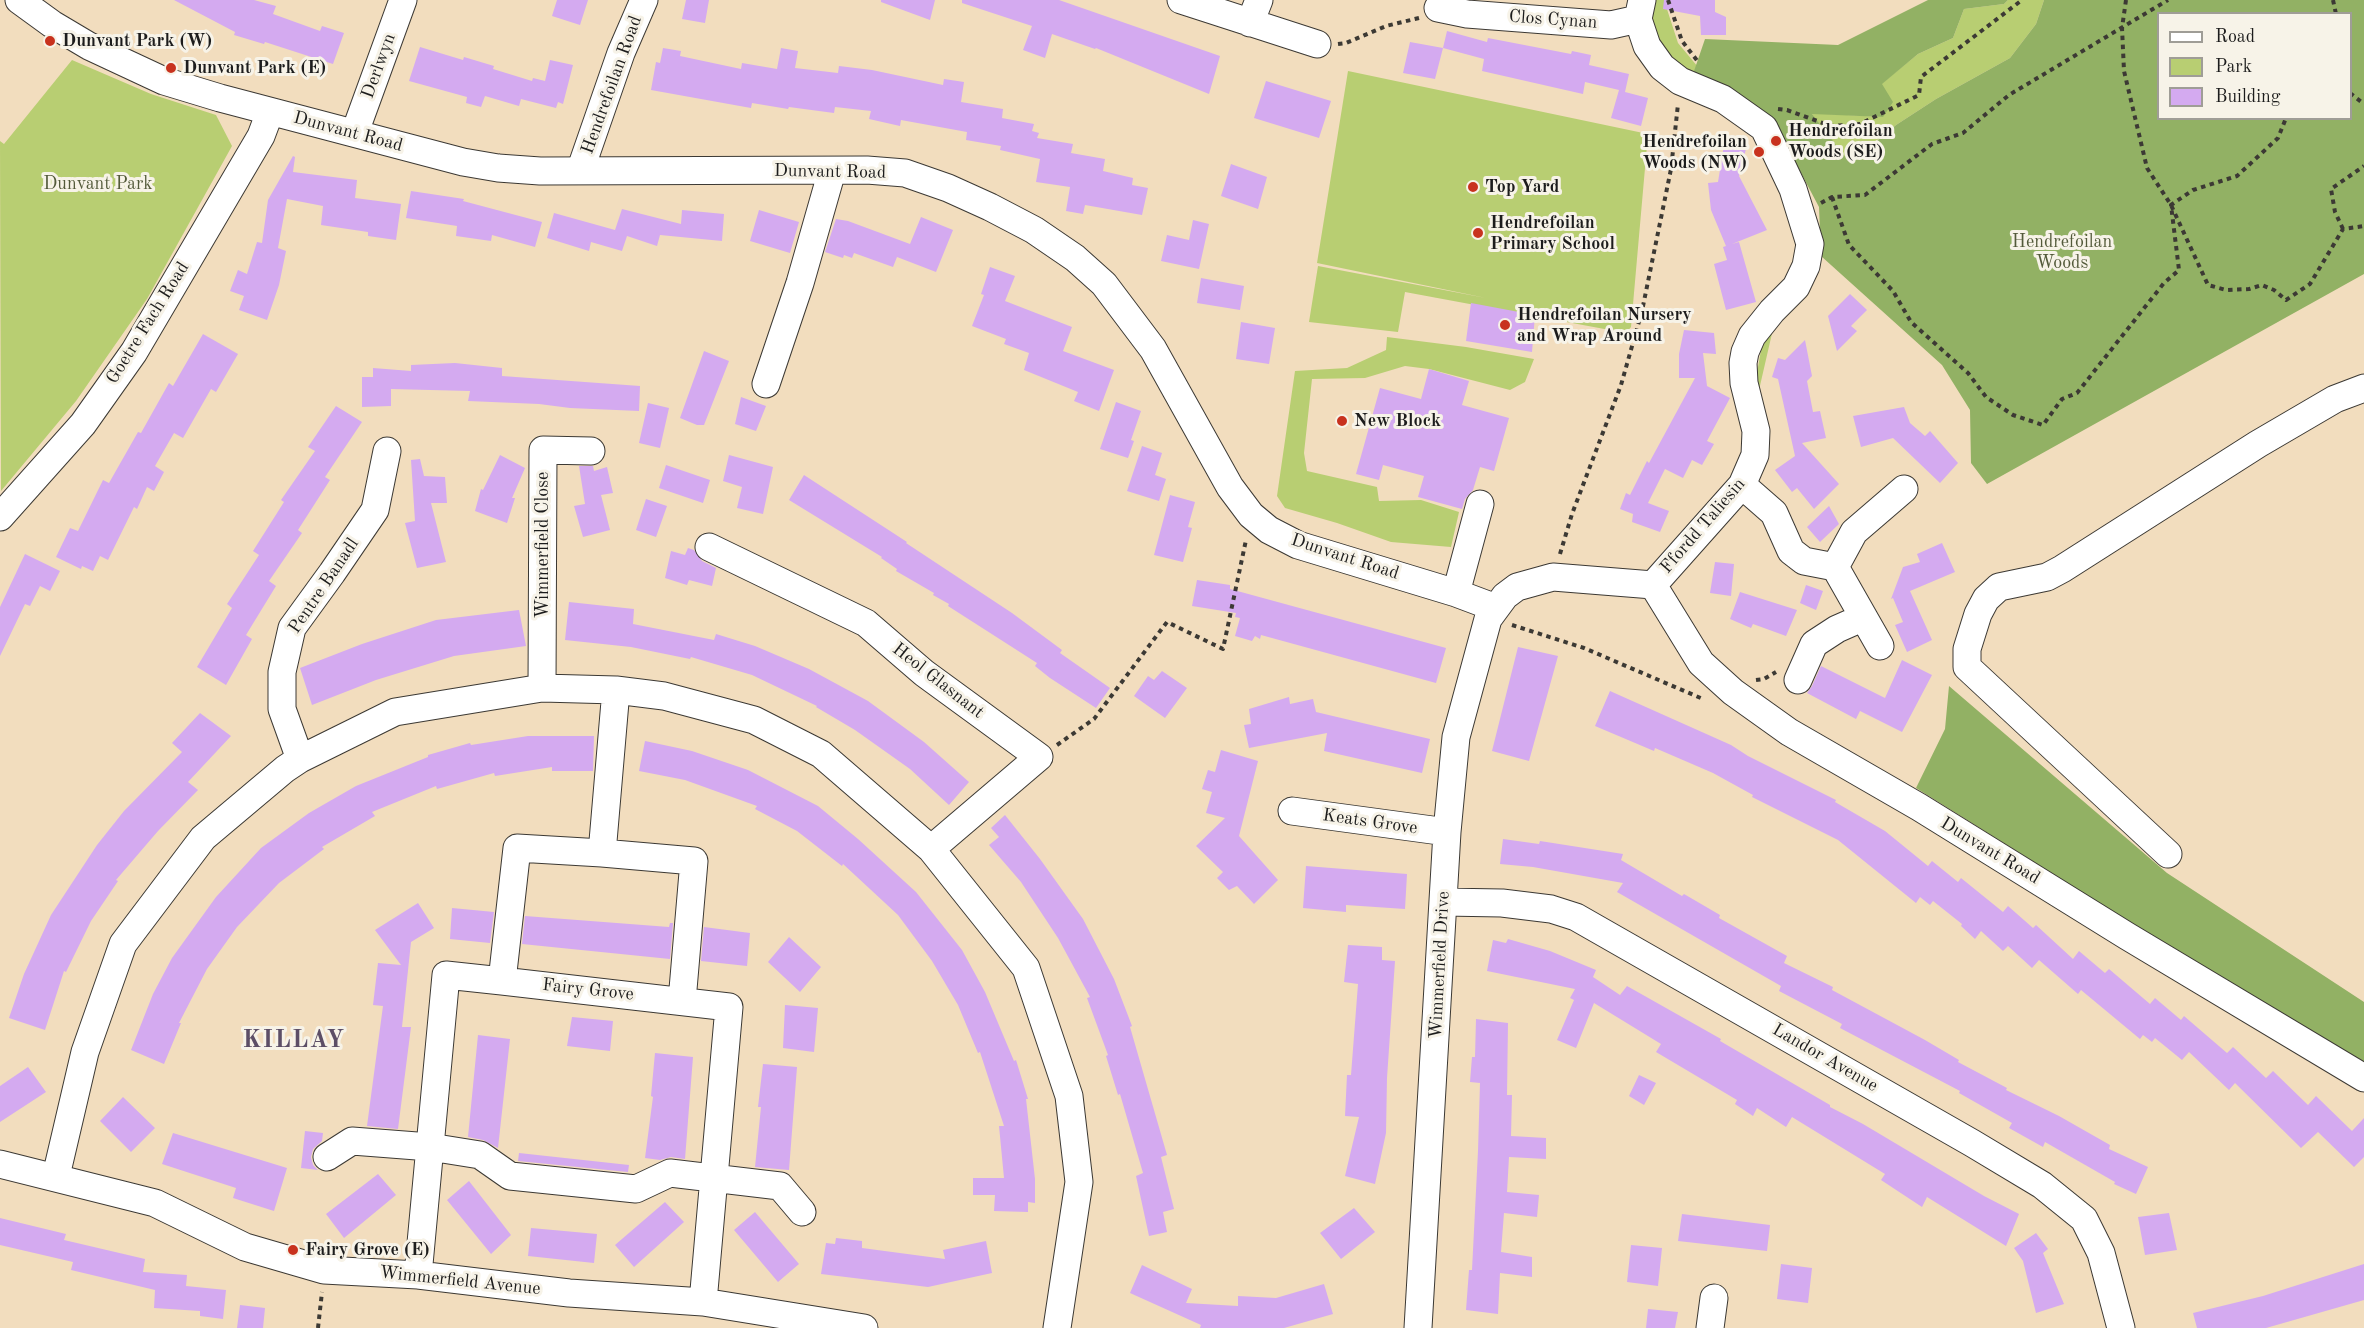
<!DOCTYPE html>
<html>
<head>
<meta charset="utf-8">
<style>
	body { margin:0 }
	#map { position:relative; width:2364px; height:1328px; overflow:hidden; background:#f2ddbe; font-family:"Old Standard TT",serif }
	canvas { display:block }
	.legend { position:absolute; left:2157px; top:12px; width:195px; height:108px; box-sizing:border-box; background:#f7f3e8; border:2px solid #9f9d96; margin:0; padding:8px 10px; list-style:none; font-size:18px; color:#1c1c1c }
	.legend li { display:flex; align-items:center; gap:12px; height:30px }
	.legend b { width:30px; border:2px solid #9f9d96 }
</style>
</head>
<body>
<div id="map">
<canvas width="2364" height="1328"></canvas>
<ul class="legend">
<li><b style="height:8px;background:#fff"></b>Road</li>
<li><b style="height:16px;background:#b8ce72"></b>Park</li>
<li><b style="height:16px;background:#d4aaf0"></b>Building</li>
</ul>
</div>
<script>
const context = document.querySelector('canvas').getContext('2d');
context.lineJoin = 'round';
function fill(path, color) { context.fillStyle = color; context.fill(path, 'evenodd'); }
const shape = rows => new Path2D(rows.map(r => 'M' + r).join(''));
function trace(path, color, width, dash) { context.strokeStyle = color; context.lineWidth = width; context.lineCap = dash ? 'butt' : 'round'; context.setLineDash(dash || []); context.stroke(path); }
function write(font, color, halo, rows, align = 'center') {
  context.font = font + ' "Old Standard TT",serif'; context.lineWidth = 6; context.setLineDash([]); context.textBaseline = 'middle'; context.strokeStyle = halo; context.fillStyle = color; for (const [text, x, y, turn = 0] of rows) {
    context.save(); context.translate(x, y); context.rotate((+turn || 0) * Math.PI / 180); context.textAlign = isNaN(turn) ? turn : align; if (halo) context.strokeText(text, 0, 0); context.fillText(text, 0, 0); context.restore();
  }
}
const green = shape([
	[1656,0,1664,0,1678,43,1698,67,1697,76,1685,69,1656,42,1652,13],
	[2008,0,2044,0,2036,24,2010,58,1936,99,1896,125,1849,163,1811,113,1883,117,1881,84,1918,54,1953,38,1964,9,2004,4],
	[72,60,151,94,216,115,232,146,147,299,76,401,1,491,0,141,4,144],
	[1348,71,1648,134,1631,327,1626,333,1405,292,1398,332,1309,322,1318,266,1486,298,1317,263],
	[1773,329,1759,390,1757,373,1762,344],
	[1387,337,1466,347,1534,359,1525,382,1510,390,1429,369,1405,366,1365,378,1312,379,1304,453,1307,471,1377,487,1379,501,1421,500,1459,512,1451,547,1391,542,1337,523,1285,508,1277,496,1295,371,1347,368,1386,350]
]);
const forest = shape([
	[1928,0,2008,0,2004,4,1964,9,1953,38,1918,54,1882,84,1893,102,1883,117,1812,114,1850,163,1896,125,1936,99,2010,58,2036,24,2044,0,2364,0,2364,274,1987,484,1971,463,1970,410,1942,365,1821,256,1819,207,1774,122,1693,74,1705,39,1838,45],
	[2158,14,2350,14,2350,118,2158,118],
	[1949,686,2167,873,2364,1002,2364,1069,1916,788,1945,729]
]);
const building = shape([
	[174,0,254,0,276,6,273,14,320,31,322,26,344,33,333,64,265,42,264,44,234,35,235,32],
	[557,0,588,0,580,25,552,16],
	[686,0,709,0,705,23,682,19],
	[881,0,935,0,930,20,881,2],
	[962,0,1059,0,1220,56,1209,94,1096,48,1095,49,1052,34,1045,58,1023,50,1032,26,962,3],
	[1664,0,1715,0,1715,12,1726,17,1726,35,1701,35,1700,16,1663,9],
	[1447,31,1487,42,1488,38,1571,54,1572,51,1591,55,1589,65,1629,74,1625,92,1648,98,1641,126,1611,118,1619,90,1585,82,1583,94,1482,71,1484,59,1443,48],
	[1410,42,1443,48,1435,79,1403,73],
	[420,47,463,60,464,57,494,66,493,69,532,81,533,78,545,81,550,60,573,65,563,104,558,102,556,108,521,99,519,106,485,96,481,107,466,103,467,97,409,81],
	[663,48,681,51,680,56,741,69,742,63,777,69,781,48,798,51,795,68,838,73,839,66,872,70,943,85,944,79,964,82,961,102,1003,109,1002,118,1034,124,1032,131,1039,133,1037,138,1073,144,1071,153,1105,159,1103,171,1133,178,1132,185,1148,188,1142,215,1085,205,1083,214,1066,211,1070,187,1036,182,1040,159,1000,150,1001,146,966,140,967,132,901,120,900,126,869,119,871,111,835,107,834,113,789,107,788,109,752,103,751,108,651,90,656,62,660,63],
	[1266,81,1331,101,1319,138,1254,118],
	[1724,145,1747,145,1739,176,1767,230,1732,244,1739,242,1756,302,1726,310,1714,264,1727,260,1723,247,1726,246,1711,210,1708,183,1718,182],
	[293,156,295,157,293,172,357,180,355,198,401,204,396,240,368,236,368,232,321,225,323,206,287,199,278,248,286,251,279,285,267,320,239,310,244,296,230,291,238,270,247,274,257,242,262,243,268,200],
	[1231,164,1267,177,1258,209,1221,196],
	[411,191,464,199,463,201,542,222,535,247,492,235,491,241,456,236,457,226,406,218],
	[622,209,681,224,682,210,724,214,722,241,660,235,657,246,627,236,622,251,591,242,589,251,547,238,554,213,615,230],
	[759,210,799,222,790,253,750,241],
	[921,217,953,230,936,272,897,257,893,267,854,253,852,258,844,255,843,258,825,252,836,219,848,221,910,244],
	[1193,220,1209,224,1199,269,1161,261,1167,235,1189,240],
	[990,267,1015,276,1005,301,1072,327,1063,351,1114,370,1099,411,1074,401,1078,392,1024,370,1029,353,1004,344,1006,339,972,326,984,295,981,294],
	[1201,278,1244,286,1240,310,1197,303],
	[1850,294,1867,310,1851,326,1857,331,1837,351,1828,316],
	[1471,303,1535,315,1532,352,1466,341],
	[1241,322,1275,328,1269,364,1236,359],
	[1684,330,1714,333,1716,354,1703,353,1707,386,1730,398,1707,441,1714,444,1702,465,1692,460,1683,478,1665,469,1648,503,1669,511,1660,532,1632,522,1633,514,1620,509,1626,493,1630,495,1647,461,1649,463,1695,378,1679,378,1679,354],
	[203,334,238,354,216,392,211,389,183,438,174,433,155,466,164,472,154,491,147,487,137,509,134,507,108,560,100,556,93,571,82,566,81,569,56,557,70,528,78,531,103,480,109,483,138,432,141,433,169,383,173,386],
	[1805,340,1812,376,1807,381,1813,412,1820,411,1826,438,1802,443,1839,484,1814,509,1797,488,1792,492,1775,470,1795,456,1778,379,1772,377,1778,358,1785,360],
	[704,351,729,361,704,425,697,425,680,418],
	[455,363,502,368,502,376,640,386,639,411,570,408,539,404,468,401,470,391,391,389,391,406,362,407,362,377,373,377,373,368,411,371,411,365],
	[1429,369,1469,381,1462,405,1509,418,1494,471,1480,467,1473,490,1465,499,1462,509,1418,497,1424,476,1383,465,1379,480,1356,474,1380,388,1421,399],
	[741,397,766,406,756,431,735,424],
	[1116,402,1141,411,1131,440,1134,441,1128,458,1100,449],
	[648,403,669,408,660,448,639,443],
	[336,406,362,422,325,477,330,480,298,530,302,533,269,581,276,586,246,635,252,639,226,685,197,667,232,608,227,604,259,555,253,551,284,502,281,500,315,451,308,447],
	[1904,407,1910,423,1925,436,1930,431,1958,463,1940,483,1893,438,1861,447,1853,416],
	[1142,446,1162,453,1155,475,1166,479,1159,501,1127,491],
	[500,455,525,468,512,498,515,498,507,523,475,511,481,489,483,490],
	[729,455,773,467,763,514,737,508,742,487,723,481],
	[420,459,424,476,445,477,447,503,431,503,446,562,417,568,405,523,415,521,411,460],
	[666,465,710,480,703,503,659,488],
	[579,466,593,466,594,471,607,467,613,493,601,495,610,530,583,537,574,506,585,504],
	[804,475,907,542,906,543,1012,613,1062,650,1060,653,1110,688,1096,708,1050,678,1035,666,1037,663,948,606,949,604,933,595,934,593,896,571,897,569,881,558,882,557,789,500],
	[1170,495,1195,502,1188,527,1192,528,1183,562,1154,555],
	[646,499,667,506,656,537,636,530],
	[1829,506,1839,524,1820,542,1807,527],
	[1942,543,1955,572,1910,591,1932,640,1907,652,1895,625,1903,622,1893,598,1891,599,1903,567,1920,562,1917,554],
	[688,548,694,550,702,561,716,568,712,586,689,580,687,585,665,578,671,551,685,555],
	[25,554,60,571,50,591,40,586,30,606,25,604,0,656,0,607],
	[1715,562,1734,564,1731,596,1710,593],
	[1197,580,1230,585,1230,589,1446,648,1436,683,1261,635,1260,639,1255,636,1252,641,1235,636,1240,618,1235,617,1236,613,1192,606],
	[1806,585,1823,591,1816,610,1800,603],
	[1740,592,1797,610,1786,636,1753,624,1751,628,1730,619],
	[569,602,634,609,633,624,714,640,716,634,755,646,809,669,868,701,924,742,969,782,949,805,910,769,855,730,816,707,817,706,752,675,691,657,690,659,631,647,565,640],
	[519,610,526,646,454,656,376,680,312,705,300,668,362,644,436,620],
	[1518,647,1558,656,1529,761,1492,751],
	[1902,660,1932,675,1902,732,1860,711,1856,719,1807,693,1812,686,1821,666,1885,698],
	[1162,671,1187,688,1165,718,1134,696,1148,676,1154,680],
	[1610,691,1731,745,1748,756,1836,800,1835,802,1885,831,1928,866,1932,861,1958,882,1961,878,2003,912,2008,906,2033,928,2036,925,2073,959,2079,951,2105,973,2109,969,2150,1004,2155,998,2181,1020,2184,1016,2227,1053,2233,1047,2266,1078,2273,1071,2308,1105,2316,1096,2352,1131,2364,1118,2364,1157,2354,1167,2318,1132,2301,1148,2235,1083,2229,1090,2189,1052,2182,1060,2155,1038,2152,1042,2143,1035,2140,1039,2081,990,2078,994,2039,960,2032,968,2008,946,2003,951,1981,931,1975,939,1961,926,1962,924,1933,901,1930,905,1920,897,1916,903,1838,840,1752,797,1753,795,1713,773,1655,748,1654,751,1595,726],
	[1289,697,1290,704,1313,699,1316,712,1430,739,1422,773,1324,751,1327,733,1249,748,1244,725,1251,724,1249,709],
	[200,713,231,736,188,782,198,790,158,831,116,880,118,881,91,921,66,972,64,971,45,1030,9,1018,24,974,51,915,97,845,124,811,182,752,172,743],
	[528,736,594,736,593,771,552,771,552,767,495,776,494,773,437,789,436,786,372,812,375,816,322,847,324,849,279,883,237,927,207,969,179,1023,181,1023,164,1064,131,1050,153,994,172,958,216,897,261,848,309,813,356,786,428,757,428,755,470,743,471,745],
	[645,741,692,751,748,770,818,806,858,839,916,892,962,950,985,992,1014,1061,1016,1060,1028,1099,1026,1099,1035,1179,1035,1203,1028,1202,1028,1212,994,1211,995,1195,973,1195,973,1178,1004,1178,999,1126,1004,1126,980,1052,978,1053,958,1005,932,961,898,915,843,864,842,866,797,831,755,809,757,806,685,780,639,771],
	[1221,750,1258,761,1239,836,1278,880,1254,904,1237,886,1229,890,1217,878,1223,872,1196,846,1225,818,1206,813,1212,792,1202,789,1208,770,1215,772],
	[1005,815,1040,859,1083,919,1114,979,1132,1026,1130,1027,1167,1155,1161,1157,1174,1209,1163,1212,1167,1232,1149,1236,1136,1176,1143,1173,1120,1094,1118,1095,1106,1056,1108,1055,1087,998,1090,997,1058,938,1021,882,989,845,999,837,991,828],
	[1503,839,1539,844,1540,841,1623,854,1621,860,1682,896,1684,894,1720,915,1719,918,1787,956,1784,963,1833,987,1832,990,1925,1040,1959,1060,1958,1062,2007,1088,2006,1090,2059,1116,2110,1145,2109,1149,2148,1167,2136,1194,2114,1184,2115,1182,2045,1142,2043,1147,2009,1128,2012,1123,1959,1093,1960,1091,1840,1028,1842,1024,1779,991,1781,986,1617,892,1623,883,1533,867,1500,864],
	[1306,866,1407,874,1405,909,1346,905,1346,912,1303,908],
	[418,903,434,928,411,942,402,1027,411,1027,398,1129,367,1126,383,1006,373,1005,378,963,401,965,375,930],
	[452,908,494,912,490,943,450,939],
	[525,916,669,927,670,923,673,923,670,959,522,944],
	[704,927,750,933,747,966,701,961],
	[789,937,821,967,800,992,768,962],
	[1508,939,1550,951,1596,970,1593,977,1620,995,1627,986,1721,1039,1720,1041,1830,1105,1830,1107,1863,1124,1984,1196,2019,1214,2006,1246,1927,1197,1922,1207,1881,1180,1885,1174,1792,1117,1786,1127,1757,1108,1753,1116,1735,1104,1737,1100,1656,1052,1661,1044,1594,1003,1576,1048,1557,1040,1574,1000,1570,998,1575,989,1487,971,1493,940,1506,943],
	[1348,945,1382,947,1382,960,1395,961,1387,1078,1386,1133,1375,1184,1345,1176,1359,1117,1345,1116,1347,1075,1351,1075,1358,984,1344,982],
	[785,1005,818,1008,814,1052,783,1048],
	[572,1017,613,1021,610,1051,567,1046],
	[1476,1019,1508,1023,1507,1095,1512,1095,1511,1136,1546,1138,1546,1159,1509,1157,1507,1192,1539,1195,1537,1217,1504,1213,1501,1252,1532,1257,1532,1277,1500,1273,1498,1314,1466,1310,1469,1270,1472,1270,1478,1151,1480,1083,1470,1082,1472,1057,1475,1057],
	[478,1035,510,1039,498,1148,483,1140,468,1137],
	[655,1053,693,1057,685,1159,671,1157,660,1160,645,1158,653,1097,651,1096],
	[763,1064,797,1067,789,1170,755,1167,761,1107,758,1107],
	[28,1067,46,1092,0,1122,0,1086],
	[1639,1075,1656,1083,1644,1105,1629,1096],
	[123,1097,155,1128,131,1152,100,1121],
	[305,1131,323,1133,322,1141,313,1149,311,1157,313,1165,318,1170,301,1168],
	[173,1133,287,1168,274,1211,233,1198,236,1188,162,1164],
	[519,1153,629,1165,628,1172,518,1161],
	[378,1174,396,1195,344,1238,326,1214],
	[469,1181,511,1235,491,1254,447,1200],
	[665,1202,684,1222,634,1267,615,1245],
	[1354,1208,1375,1232,1341,1259,1320,1233],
	[755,1212,799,1264,778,1282,734,1230],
	[2169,1213,2177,1250,2145,1255,2138,1217],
	[1682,1214,1770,1225,1767,1251,1678,1241],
	[0,1218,66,1234,64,1240,145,1259,143,1272,187,1275,186,1286,226,1290,223,1319,200,1316,200,1311,154,1308,155,1290,71,1270,73,1262,0,1245],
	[531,1228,597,1234,594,1263,528,1256],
	[2036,1233,2048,1249,2043,1253,2064,1304,2036,1313,2023,1261,2014,1248],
	[836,1238,862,1241,862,1248,945,1259,943,1250,986,1241,992,1273,928,1287,821,1274,826,1243,835,1244],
	[1631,1245,1662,1248,1658,1286,1627,1282],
	[1781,1264,1812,1268,1808,1303,1777,1299],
	[2364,1264,2364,1300,2266,1328,2197,1328,2193,1313,2263,1296],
	[1142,1265,1192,1289,1186,1303,1238,1306,1238,1296,1276,1298,1324,1284,1333,1314,1284,1328,1200,1328,1201,1325,1130,1293],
	[240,1305,265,1308,263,1328,237,1328],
	[1648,1309,1678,1312,1675,1328,1646,1328]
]);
const path = shape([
	[1668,0,1682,41,1699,63],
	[2126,0,2122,28,2124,71,2147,168,2171,205,2208,285,2226,290,2249,289,2262,285,2274,290,2286,300,2310,284,2343,229,2364,226],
	[2333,0,2336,14],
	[1338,44,1346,43,1386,26,1419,18],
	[2350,93,2364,104],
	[1778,109,1787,110,1831,126,1860,124,1919,95,1921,77,2022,0],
	[1832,197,1849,245,1893,291,1911,322,1968,373,1986,397,2013,415,2043,425,2062,399,2077,393,2164,283,2179,270,2171,205,2193,190,2237,176,2278,138,2286,118],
	[1821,203,1832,197,1865,195,1932,144,1963,133,2009,95,2168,0],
	[2343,229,2335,212,2331,189,2364,166],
	[1560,554,1572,514,1621,385,1642,311,1671,169,1678,104],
	[1512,625,1584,648,1703,699],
	[1756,680,1764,679,1776,672],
	[1057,745,1094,719,1167,622,1223,649,1246,540],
	[318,1328,322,1292]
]);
const minor = shape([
	[19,0,52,24,89,46,164,81,220,98,463,162,498,168,540,171,867,170,905,173,948,188,990,207,1034,230,1075,258,1104,284,1153,349,1230,487,1251,515,1269,530,1298,545,1456,593,1496,608],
	[1181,0,1317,44],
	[1438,8,1467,14,1611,25,1638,19],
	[1250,23,1259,0],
	[355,132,403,0],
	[580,171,621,53,644,0],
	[766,384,800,283,832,171],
	[1742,485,1774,513,1791,551,1804,561,1835,567,1854,532,1904,489],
	[0,517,83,424,134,352,261,136,270,112],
	[709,547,866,623,924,673,1039,757,931,849],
	[1835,567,1880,646],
	[1653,585,1701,663,1733,692,1789,732,1919,807,2127,936,2364,1078],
	[1456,593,1480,504],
	[1798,680,1814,644,1837,629,1862,618],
	[542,688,543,450,591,451],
	[300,759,282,709,282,672,292,628,332,573,375,510,387,451],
	[1292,811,1447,832],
	[602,853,694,861,682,1001],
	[2168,854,1967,667,1967,649,1978,614,1986,599,1999,587,2047,577,2062,569,2258,444,2335,399,2364,388],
	[1443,902,1502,903,1551,909,1576,917,1972,1143,2042,1185,2084,1219,2101,1253,2121,1328],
	[502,981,517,848,602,853,616,690],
	[327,1157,352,1141,430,1147,480,1155,510,1176,636,1189,670,1173,780,1186,802,1212],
	[0,1164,155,1203,245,1247,324,1270,418,1275,569,1293,703,1302,864,1328],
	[56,1176,85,1052,123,944,203,838,285,769,300,759,395,712,542,688,616,690,664,696,754,720,821,754,931,849,1026,968,1069,1096,1079,1182,1057,1328],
	[418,1275,446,975,502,981,729,1007,703,1302],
	[1418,1328,1447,832,1456,737,1488,619,1505,596,1517,587,1553,577,1653,585,1742,485,1755,455,1756,431,1744,383,1743,363,1745,352,1752,336,1772,311,1796,287,1806,266,1810,244,1793,189,1764,128,1723,99,1680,81,1662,67,1647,46,1638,19,1642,0],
	[1710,1328,1714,1298]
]);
const markers = [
	[50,41,6,"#c8321e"],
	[171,68,6,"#c8321e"],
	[1776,141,6,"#c8321e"],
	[1759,152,6,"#c8321e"],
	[1473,187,6,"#c8321e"],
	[1478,233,6,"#c8321e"],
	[1505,325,6,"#c8321e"],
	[1342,421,6,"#c8321e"],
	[293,1250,6,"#c8321e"]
];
const streetNames = [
	["Clos Cynan",1553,20,4],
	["Derlwyn",379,66,-70],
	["Hendrefoilan Road",612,85,-70],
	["Dunvant Road",348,132,15],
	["Dunvant Road",830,172,1],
	["Goetre Fach Road",148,323,-58],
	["Ffordd Taliesin",1703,526,-49],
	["Wimmerfield Close",543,545,-90],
	["Dunvant Road",1345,557,18],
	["Pentre Banadl",324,586,-56],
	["Heol Glasnant",938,681,38],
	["Keats Grove",1370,822,8],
	["Dunvant Road",1990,851,31],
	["Wimmerfield Drive",1440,965,-87],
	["Fairy Grove",588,990,6],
	["Landor Avenue",1825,1058,30],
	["Wimmerfield Avenue",460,1281,6]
];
const poiNames = [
	["Dunvant Park (W)",62,41],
	["Dunvant Park (E)",183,68],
	["Hendrefoilan",1788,131],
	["Woods (SE)",1788,152],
	["Hendrefoilan",1747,142,"right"],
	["Woods (NW)",1747,163,"right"],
	["Top Yard",1485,187],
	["Hendrefoilan",1490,223],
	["Primary School",1490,244],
	["Hendrefoilan Nursery",1517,315],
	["and Wrap Around",1517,336],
	["New Block",1354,421],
	["Fairy Grove (E)",305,1250]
];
const parkNames = [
	["Dunvant Park",98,184],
	["Hendrefoilan",2062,242],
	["Woods",2062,263]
];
const districtNames = [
	["KILLAY",294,1041]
];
fill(green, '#b8ce72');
fill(forest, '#92b164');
fill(building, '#d4aaf0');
trace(minor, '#3c3934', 29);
trace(path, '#3c3934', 4, [4.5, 4.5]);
trace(minor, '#fff', 27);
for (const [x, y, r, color] of markers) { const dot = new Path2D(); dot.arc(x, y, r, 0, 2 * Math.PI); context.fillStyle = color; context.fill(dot); trace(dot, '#f7f3e8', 2); }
write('18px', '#1c1c1c', '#f7f3e8', streetNames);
write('bold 18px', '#1c1c1c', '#f7f3e8', poiNames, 'left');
write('18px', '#535a3a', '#f7f3e8', parkNames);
context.letterSpacing = '1.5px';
write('bold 24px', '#5c4e66', '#f7f3e8', districtNames);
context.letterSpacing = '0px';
</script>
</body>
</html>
